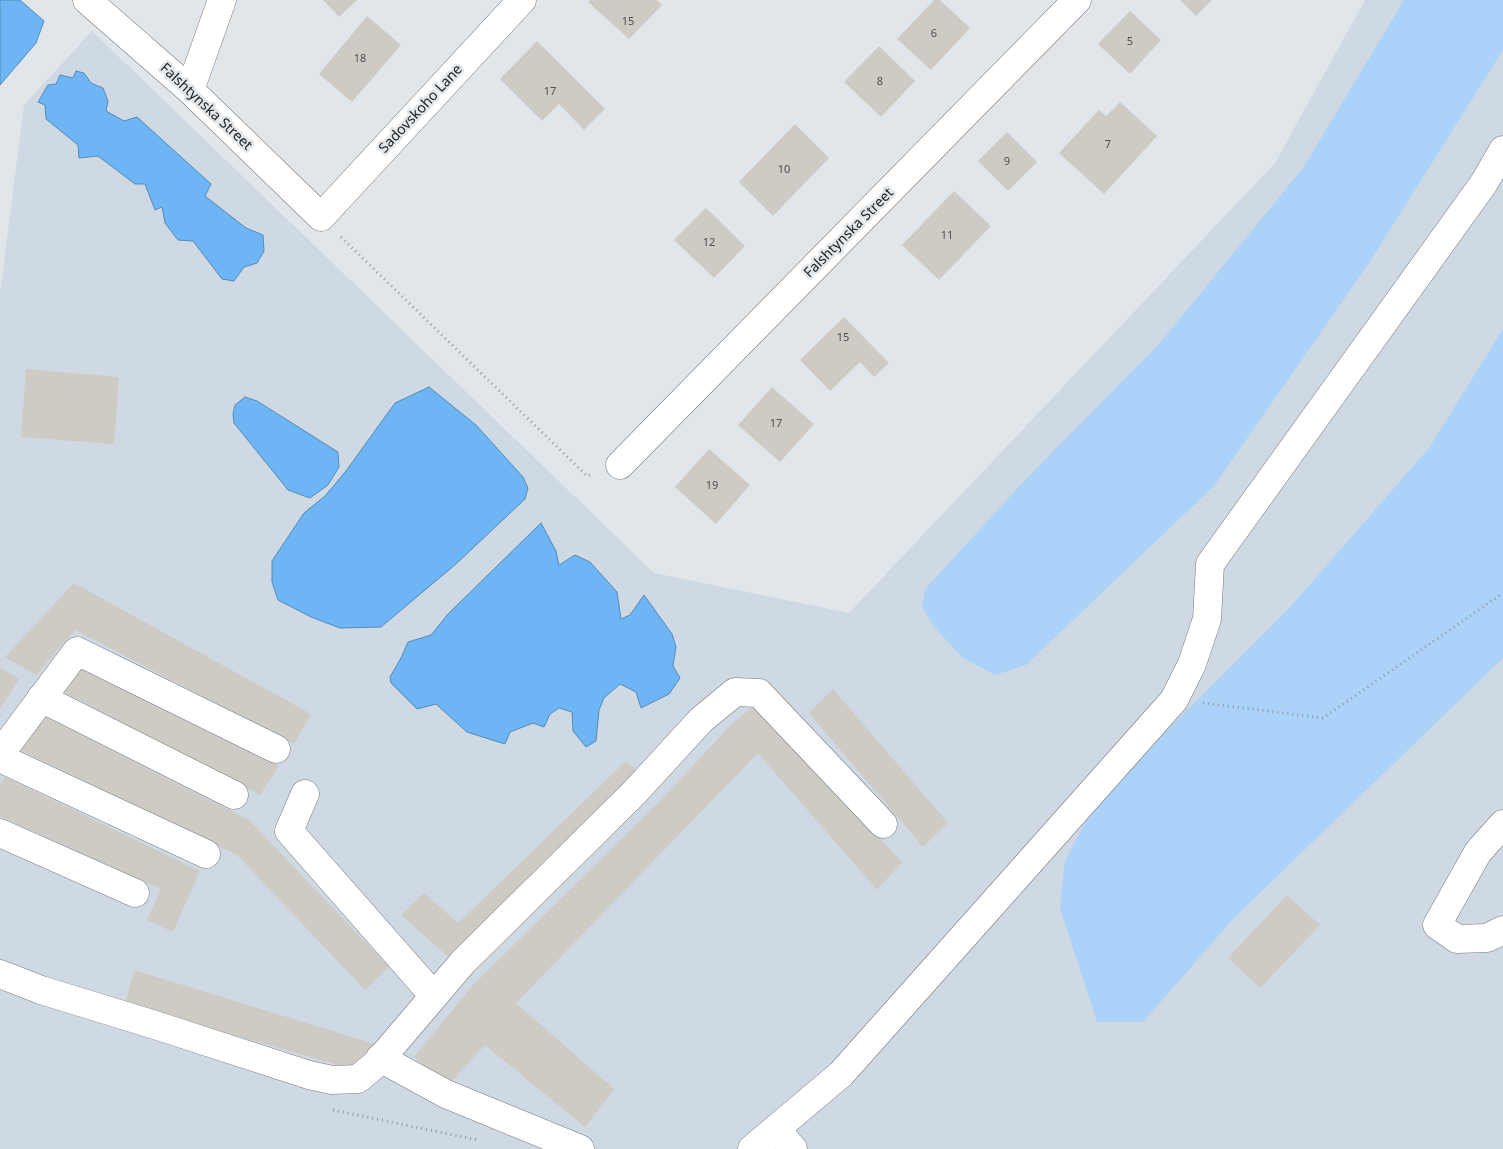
<!DOCTYPE html>
<html>
<head>
<meta charset="utf-8">
<style>
	body { margin:0 }
	canvas { display:block; background:#e1e6eb }
</style>
</head>
<body>
<canvas width="1503" height="1149"></canvas>
<script>
const context = document.querySelector('canvas').getContext('2d');
context.lineJoin = 'round';
function fill(path, color) { context.fillStyle = color; context.fill(path, 'evenodd'); }
const shape = rows => new Path2D(rows.map(r => 'M' + r).join(''));
function trace(path, color, width, dash) { context.strokeStyle = color; context.lineWidth = width; context.lineCap = dash ? 'butt' : 'round'; context.setLineDash(dash || []); context.stroke(path); }
function write(font, color, halo, rows, align = 'center') {
  context.font = font + ' "Noto Sans",sans-serif'; context.lineWidth = 5; context.setLineDash([]); context.textBaseline = 'middle'; context.strokeStyle = halo; context.fillStyle = color; for (const [text, x, y, turn = 0] of rows) {
    context.save(); context.translate(x, y); context.rotate((+turn || 0) * Math.PI / 180); context.textAlign = isNaN(turn) ? turn : align; if (halo) context.strokeText(text, 0, 0); context.fillText(text, 0, 0); context.restore();
  }
}
const built = shape([
	[1365,0,1503,0,1503,1149,0,1149,0,294,24,105,92,31,654,573,849,613,1275,163]
]);
const green = shape([
	[1404,0,1503,0,1503,50,1369,263,1214,486,1026,665,995,675,963,658,935,628,922,607,926,588,1027,478,1160,343,1303,168],
	[1503,329,1503,658,1233,919,1143,1022,1097,1022,1060,908,1065,861,1096,802,1291,606,1429,448]
]);
const water = shape([
	[0,0,20,0,44,21,36,43,0,85,0,0],
	[76,71,84,73,91,83,103,88,108,101,106,111,124,121,137,117,211,184,205,196,246,228,263,235,264,251,257,263,244,267,234,281,222,279,193,241,178,240,165,223,162,207,155,210,145,184,135,184,98,156,79,158,78,145,46,119,45,105,38,102,48,85,56,84,60,75,73,78,76,71],
	[429,387,476,425,523,477,528,488,525,499,456,564,381,627,340,628,311,617,278,600,272,582,272,561,304,513,325,496,346,471,395,403,429,387],
	[245,397,257,401,338,452,339,467,328,485,310,498,288,490,234,423,233,414,235,405,245,397],
	[541,523,556,551,559,565,575,555,590,562,617,592,621,619,630,615,644,595,672,634,676,647,673,666,680,678,669,694,641,708,636,692,620,684,604,698,599,710,596,741,586,747,573,731,572,712,559,708,550,714,544,727,533,723,510,732,505,744,467,732,436,704,417,709,391,683,390,677,401,658,408,642,431,635,448,614,541,523]
]);
const building = shape([
	[323,0,357,0,339,17],
	[590,0,657,0,662,5,629,39,588,2],
	[934,0,940,0,970,28,931,70,897,39],
	[1180,0,1212,0,1196,16],
	[1130,11,1161,40,1130,74,1098,44],
	[367,16,401,45,352,102,319,74],
	[537,41,605,109,584,130,559,104,542,121,500,79],
	[879,46,915,81,881,117,844,82],
	[1120,102,1157,136,1104,194,1059,153,1099,110,1106,116],
	[795,124,829,158,773,216,739,182],
	[1007,132,1037,162,1008,191,978,161],
	[954,191,991,226,939,280,902,245],
	[706,208,745,246,714,278,674,240],
	[844,317,889,363,874,377,860,362,830,391,800,360],
	[26,369,119,377,114,444,21,437],
	[772,387,814,424,780,462,738,425],
	[709,449,750,485,716,524,675,487],
	[74,583,311,714,294,744,75,630,36,675,5,657],
	[81,666,279,766,260,795,62,691],
	[0,667,19,679,0,709],
	[833,689,948,823,923,847,809,713],
	[755,705,902,862,877,890,758,753,516,1003,614,1089,585,1127,485,1045,448,1085,414,1057,473,985,660,801,732,724],
	[38,713,249,820,389,967,365,990,237,855,18,749],
	[626,761,643,777,454,962,401,915,424,893,458,923],
	[5,777,200,871,173,932,147,920,161,889,0,816,0,785],
	[1287,895,1320,925,1260,988,1228,958],
	[134,970,375,1044,359,1071,125,1004]
]);
const path = shape([
	[341,237,587,476,593,474],
	[1203,703,1323,718,1503,593],
	[333,1110,478,1140]
]);
const minor = shape([
	[87,0,190,90,321,217,522,0],
	[190,90,222,0],
	[620,465,1077,0],
	[41,698,234,795],
	[0,754,77,651,276,749],
	[0,758,206,854],
	[305,794,289,831,434,996],
	[1503,824,1478,852,1437,925,1457,939,1487,938,1503,930],
	[0,833,135,893],
	[0,974,41,990,155,1025,309,1075,332,1080,358,1079,377,1063,463,962,634,793,701,720,735,692,759,693,883,824],
	[380,1058,446,1094,580,1149],
	[777,1130,793,1149],
	[752,1149,841,1074,1174,700,1192,664,1207,619,1210,564,1484,183,1503,150]
]);
const numberNames = [
	["15",628,22],
	["6",934,34],
	["5",1130,42],
	["18",360,59],
	["8",880,82],
	["17",550,92],
	["7",1108,145],
	["9",1007,162],
	["10",784,170],
	["11",947,236],
	["12",709,243],
	["15",843,338],
	["17",776,424],
	["19",712,486]
];
const streetNames = [
	["Falshtynska Street",206,107,43],
	["Sadovskoho Lane",421,109,-47],
	["Falshtynska Street",849,233,-45]
];
fill(built, '#ced9e3');
fill(green, '#abd3f9');
fill(water, '#6db5f4');
trace(water, '#568ab6', 1);
fill(building, '#cecbc5');
trace(minor, '#75797e', 29);
trace(path, '#96999d', 3, [1, 4]);
trace(minor, '#fff', 28);
write('11px', '#4d4e4d', null, numberNames);
write('14px', '#222425', '#e1e6eb', streetNames);
</script>
</body>
</html>
